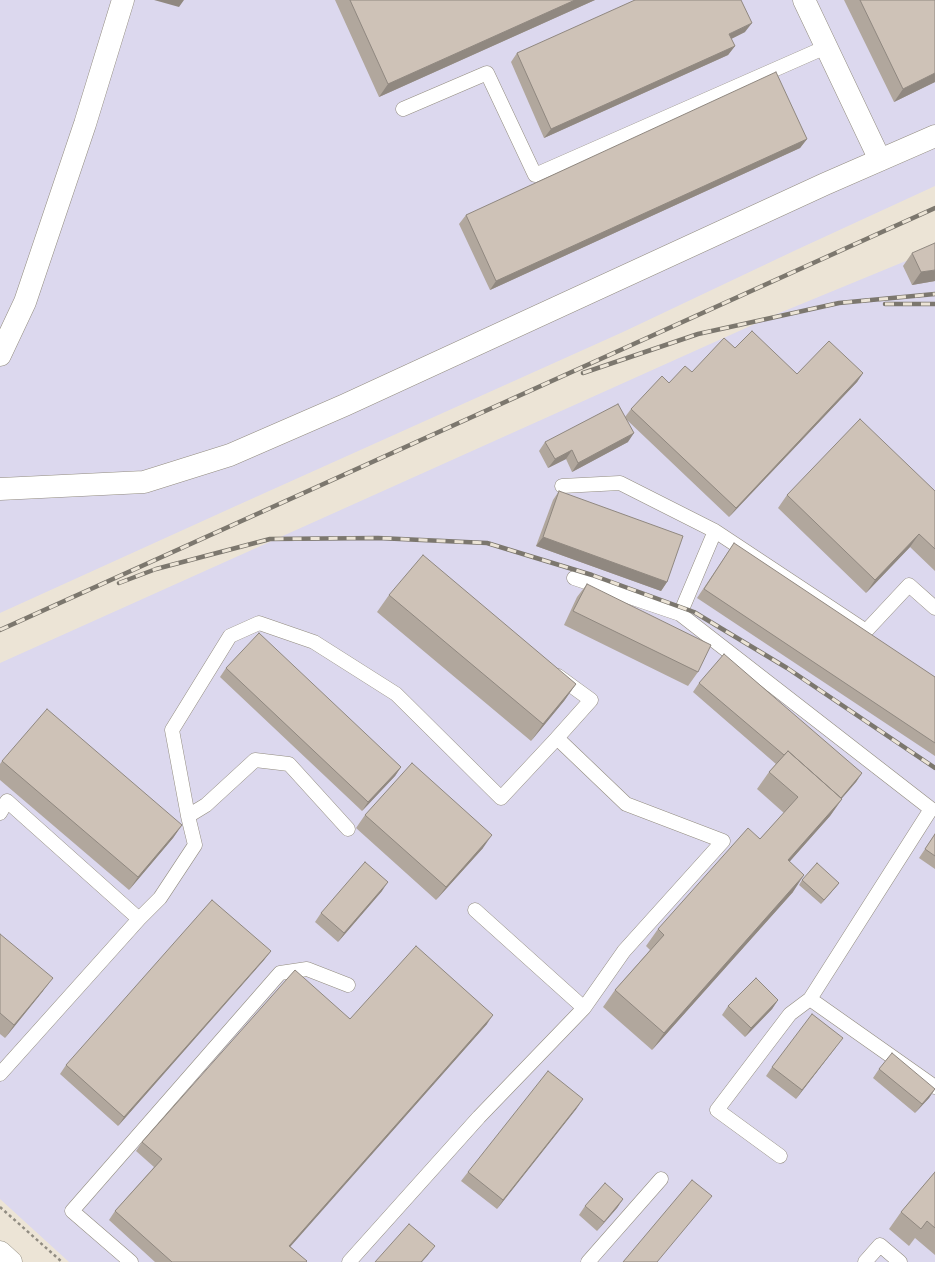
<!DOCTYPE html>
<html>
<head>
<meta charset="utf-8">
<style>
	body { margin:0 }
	canvas { display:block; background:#ece4d6 }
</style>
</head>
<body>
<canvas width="935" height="1262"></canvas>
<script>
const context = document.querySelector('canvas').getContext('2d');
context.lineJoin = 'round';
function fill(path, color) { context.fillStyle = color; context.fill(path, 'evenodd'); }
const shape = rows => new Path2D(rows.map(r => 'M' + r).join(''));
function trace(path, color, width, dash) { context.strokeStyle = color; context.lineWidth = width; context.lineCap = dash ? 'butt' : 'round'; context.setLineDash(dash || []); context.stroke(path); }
const industrial = shape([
	[0,0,935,0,935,186,796,250,623,332,238,505,0,613],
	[935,249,935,1262,69,1262,0,1199,0,663,777,314]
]);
const path = shape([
	[0,1207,62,1262]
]);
const service = shape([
	[403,109,487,73,535,175,826,47],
	[562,486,620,483,715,531,680,614,931,809,810,999,935,1087],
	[715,531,866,631,909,585,935,608],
	[574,578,680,614],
	[558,676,591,700,557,738,626,804,723,841,624,951,584,1008],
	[0,813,7,801,139,919],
	[348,829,289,764,255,760,206,805,188,816,172,730,230,636,259,623,314,642,396,694,501,798,557,738],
	[0,1074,139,919,160,898,195,845,188,816],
	[780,1156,717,1110,790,1014,810,999],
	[131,1262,72,1211,280,973,307,969,348,985],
	[349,1262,479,1117,584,1008,475,910],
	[588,1262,661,1179],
	[865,1262,880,1245,900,1262]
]);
const minor = shape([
	[804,0,880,160],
	[0,355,25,302,85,124,123,0],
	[0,489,144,482,230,455,345,405,825,184,935,136]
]);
const tertiary = shape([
	[0,1252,11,1262]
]);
const rail = shape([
	[885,304,935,304],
	[583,373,698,334,839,303,935,294],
	[119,583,156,569,270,539,378,538,487,543,592,575,694,612,787,668,935,768],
	[0,630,935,208]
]);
const wall = shape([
	[335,0,595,0,379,97],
	[844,0,935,0,935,82,894,102],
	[745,32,731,39,735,46,728,55,544,138,511,62,517,53],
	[807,139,800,148,490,290,459,224,466,215],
	[912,253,935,281,912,285,903,266],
	[735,348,797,374,863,373,857,382,729,517,627,420,628,442,572,472,566,459,548,468,539,451,545,442,625,417,631,409,669,383,692,372],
	[559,491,667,582,661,591,536,546,553,500],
	[935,491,935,571,910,547,866,593,778,508,787,495],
	[728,552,935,677,935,756,697,598],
	[587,584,698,672,688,686,564,625,577,597],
	[389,595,576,684,564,701,531,741,377,612],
	[226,668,401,767,395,776,362,811,220,677],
	[699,683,862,773,856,782,841,799,842,799,830,816,789,862,793,892,652,1050,603,1007,615,990,650,950,646,946,658,929,760,839,784,813,757,789,769,772,776,764,693,692],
	[2,761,182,825,173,838,129,890,0,780,0,764],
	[365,815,483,848,436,900,356,828],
	[935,834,935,869,919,858],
	[802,880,839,883,821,904,799,885],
	[382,891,338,942,315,922,321,913],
	[0,934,43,991,5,1038,0,1034],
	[271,951,264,960,118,1126,60,1074,66,1065],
	[778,1000,772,1009,745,1037,722,1015,728,1006],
	[350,1019,487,1024,290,1246,307,1262,155,1262,109,1220,115,1211,154,1167,136,1151,142,1142],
	[836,1047,796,1099,766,1076,772,1067],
	[879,1069,935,1089,929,1098,915,1113,873,1078],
	[577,1108,497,1209,461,1181,468,1172],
	[935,1172,935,1255,915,1238,909,1246,889,1229,901,1212],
	[623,1199,617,1208,597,1231,579,1215,585,1206]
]);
const shadedWall = shape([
	[154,0,184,0,179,7],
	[575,0,595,0,379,97,388,84],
	[752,23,745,32,723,43,729,34],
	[735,46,728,55,544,138,551,129],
	[935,73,935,82,894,102,903,89],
	[807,139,800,148,490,290,496,281],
	[935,270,935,281,912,285,921,272],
	[863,373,857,382,729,517,736,508],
	[634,433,628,442,572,472,578,463],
	[572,450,566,459,548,468,555,459],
	[919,534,910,547,866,593,875,580],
	[543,537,667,582,661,591,536,546],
	[576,684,564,701,531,741,543,724],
	[401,767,395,776,362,811,368,802],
	[862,773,856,782,831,811,837,802],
	[842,799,830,816,776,877,788,860],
	[182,825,173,838,129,890,138,877],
	[492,835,483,848,436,900,446,887],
	[804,875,793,892,652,1050,664,1033],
	[388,882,382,891,338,942,344,933],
	[839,883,836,887,821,904,824,900],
	[271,951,264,960,118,1126,124,1117],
	[53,978,43,991,5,1038,14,1025],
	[778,1000,772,1009,745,1037,751,1028],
	[493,1015,487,1024,283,1255,289,1246],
	[843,1038,836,1047,796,1099,802,1090],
	[935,1089,929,1098,915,1113,922,1104],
	[583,1099,577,1108,497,1209,503,1200],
	[623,1199,617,1208,597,1231,604,1222],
	[435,1246,428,1255,422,1262,421,1262]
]);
const building = shape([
	[350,0,575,0,388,84,350,0],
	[635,0,741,0,752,23,729,34,735,46,551,129,517,53,635,0],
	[860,0,935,0,935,73,903,89,860,0],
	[776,72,807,139,496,281,466,215,776,72],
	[935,243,935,270,921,272,912,253,935,243],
	[752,331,797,374,829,341,863,373,736,508,631,409,662,376,669,383,685,366,692,372,724,338,735,348,752,331],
	[618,404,634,433,578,463,572,450,555,459,545,442,618,404],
	[860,419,935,491,935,549,919,534,875,580,787,495,860,419],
	[559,491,683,536,667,582,543,537,559,491],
	[734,543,935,677,935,743,704,589,734,543],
	[423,555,576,684,543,724,389,595,423,555],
	[587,584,711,645,698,672,573,611,587,584],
	[259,633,401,767,368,802,226,668,259,633],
	[724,654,862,773,841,798,788,751,784,755,699,683,724,654],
	[47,709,182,825,138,877,2,761,47,709],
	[788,751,842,799,788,860,804,875,664,1033,615,990,664,935,658,929,748,828,760,839,798,797,769,772,788,751],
	[412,763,492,835,446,887,365,815,412,763],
	[935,834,935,856,925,849,935,834],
	[365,862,388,882,344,933,321,913,365,862],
	[817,863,839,883,824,900,802,880,817,863],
	[212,900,271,951,124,1117,66,1065,212,900],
	[0,934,53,978,14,1025,0,1013,0,934],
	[416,946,493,1015,289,1246,307,1261,306,1262,172,1262,115,1211,162,1159,142,1142,295,970,350,1019,416,946],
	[756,978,778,1000,751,1028,728,1006,756,978],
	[812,1014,843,1038,802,1090,772,1067,812,1014],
	[892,1053,935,1089,922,1104,879,1069,892,1053],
	[548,1071,583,1099,503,1200,468,1172,548,1071],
	[935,1172,935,1228,927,1221,921,1229,901,1212,935,1172],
	[692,1180,712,1196,657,1262,623,1262,692,1180],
	[605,1183,623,1199,604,1222,585,1206,605,1183],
	[409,1224,435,1246,421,1262,375,1262,409,1224]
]);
fill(industrial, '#dcd8ee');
trace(service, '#928c7f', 15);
trace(minor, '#928c7f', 23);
trace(tertiary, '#928c7f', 23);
trace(path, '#918c82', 2.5, [3, 3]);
trace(service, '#fff', 14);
trace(minor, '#fff', 22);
trace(tertiary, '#fff', 22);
trace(rail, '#7c776e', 4.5);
trace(rail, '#ece4d6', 3, [9]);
fill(wall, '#b1a79d');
fill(shadedWall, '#908880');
fill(building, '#cec2b7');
trace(building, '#908880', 1);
</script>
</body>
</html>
